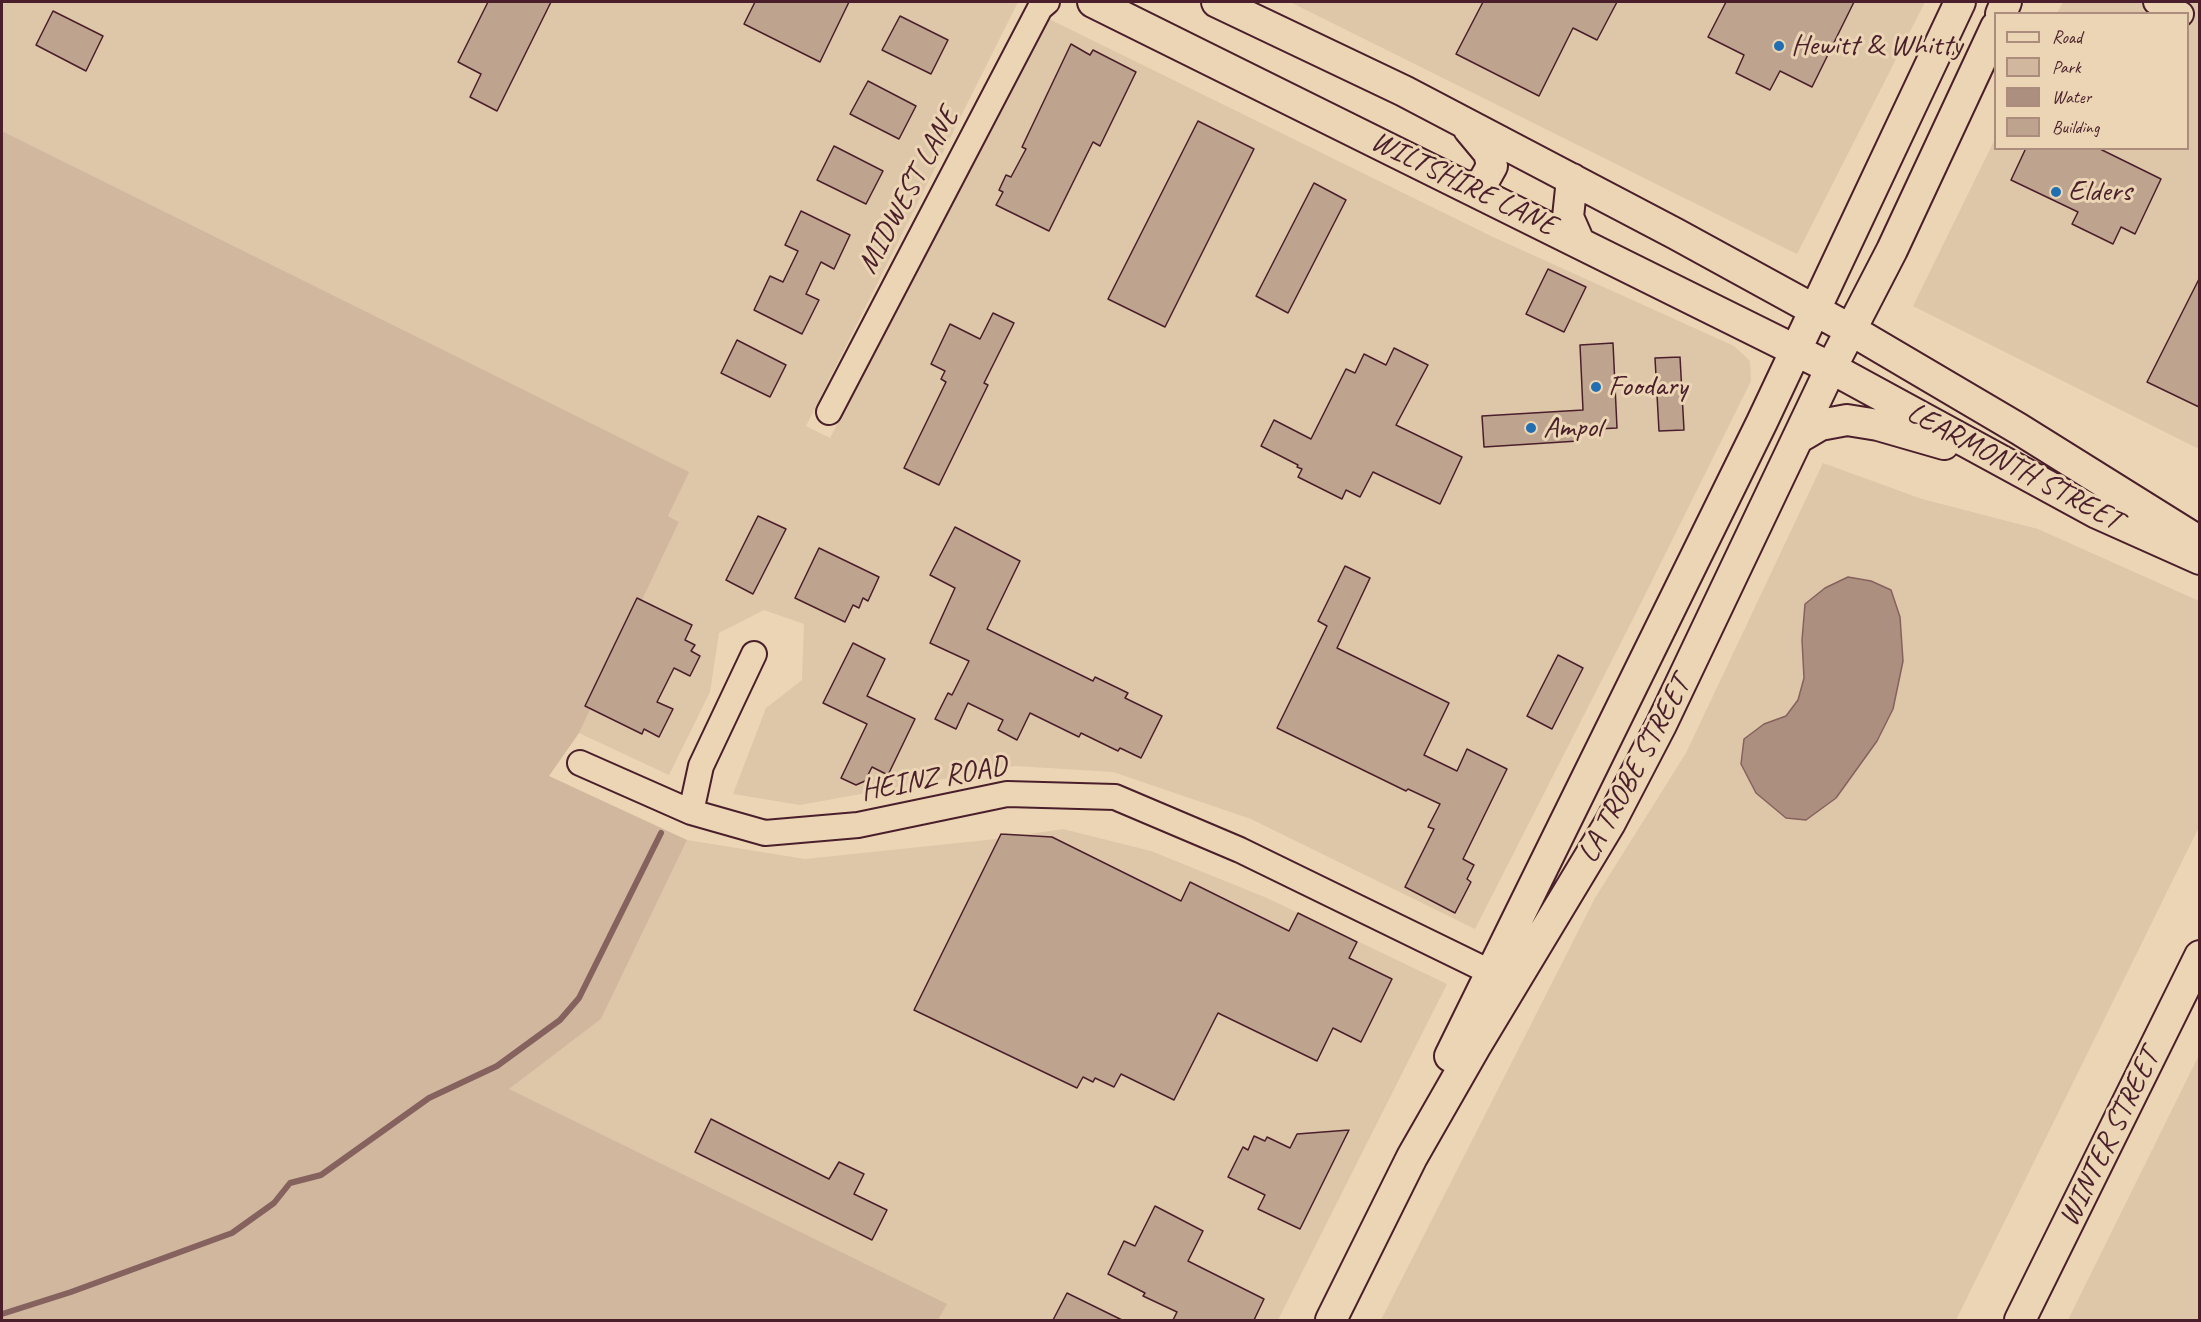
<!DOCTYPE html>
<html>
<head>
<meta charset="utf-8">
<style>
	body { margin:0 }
	#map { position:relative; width:2201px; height:1322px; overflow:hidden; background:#ebd5b4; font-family:Caveat,sans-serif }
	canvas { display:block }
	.frame { position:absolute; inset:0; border:3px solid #4a1f2b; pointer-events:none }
	.legend { position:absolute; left:1994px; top:12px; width:195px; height:138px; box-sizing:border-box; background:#ebd5b4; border:2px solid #ab8c7d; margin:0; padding:8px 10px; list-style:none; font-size:18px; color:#4a1f2b }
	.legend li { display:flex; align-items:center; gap:12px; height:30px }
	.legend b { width:30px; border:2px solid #ab8c7d }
</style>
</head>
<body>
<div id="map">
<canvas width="2201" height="1322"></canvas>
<div class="frame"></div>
<ul class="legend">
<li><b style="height:8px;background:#ebd5b4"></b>Road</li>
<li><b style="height:16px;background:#d0b79e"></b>Park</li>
<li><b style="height:16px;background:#ad8f80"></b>Water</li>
<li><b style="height:16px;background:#bea38e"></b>Building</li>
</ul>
</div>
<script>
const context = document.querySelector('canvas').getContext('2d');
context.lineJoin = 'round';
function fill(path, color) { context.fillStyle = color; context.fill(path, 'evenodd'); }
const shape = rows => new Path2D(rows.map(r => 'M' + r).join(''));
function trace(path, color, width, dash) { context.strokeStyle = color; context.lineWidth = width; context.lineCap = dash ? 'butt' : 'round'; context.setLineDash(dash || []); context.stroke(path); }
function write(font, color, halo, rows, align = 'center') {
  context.font = font + ' Caveat,sans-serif'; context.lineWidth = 6; context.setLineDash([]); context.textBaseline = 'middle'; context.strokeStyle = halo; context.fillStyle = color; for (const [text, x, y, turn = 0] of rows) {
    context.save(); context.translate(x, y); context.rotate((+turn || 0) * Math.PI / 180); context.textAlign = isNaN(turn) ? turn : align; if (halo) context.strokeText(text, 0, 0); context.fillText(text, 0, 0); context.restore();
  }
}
const built = shape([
	[2,2,1018,2,806,426,830,438,1049,19,1493,237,1734,346,1750,361,1751,381,1637,611,1475,929,1251,819,1113,772,1015,766,800,805,733,794,766,708,802,680,804,624,764,610,719,633,710,692,669,775,579,733,679,522,668,516,688,472,2,131],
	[1290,2,1925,2,1797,254],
	[2063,2,2199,2,2199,449,1913,306,1995,139,1996,148,2188,148,2188,14,2057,13],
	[1823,463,1922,499,2038,529,2199,601,2199,827,1956,1320,1381,1320,1595,898,1686,753],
	[1063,829,1151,851,1267,898,1447,984,1278,1320,938,1320,946,1304,508,1089,601,1019,687,840,805,859,996,839],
	[2199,1055,2199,1320,2068,1320]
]);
const green = shape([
	[2,131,689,472,668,516,679,522,579,733,549,776,687,840,601,1019,509,1089,947,1304,938,1320,2,1320]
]);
const water = shape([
	[1848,577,1871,581,1891,590,1900,617,1903,661,1893,709,1877,741,1836,798,1806,820,1786,818,1756,793,1741,764,1744,739,1764,724,1786,716,1798,700,1804,678,1802,640,1805,604,1825,588,1848,577]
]);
const stream = shape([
	[2,1314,71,1292,232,1233,274,1203,290,1183,321,1175,429,1098,497,1066,560,1020,579,998,661,833]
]);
const building = shape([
	[488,2,551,2,497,111,470,97,481,74,458,62,488,2],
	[755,2,849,2,820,62,744,24,755,2],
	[1483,2,1617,2,1597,40,1573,28,1539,96,1456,54,1483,2],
	[1726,2,1854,2,1812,87,1780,71,1770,90,1736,73,1744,55,1708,37,1726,2],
	[53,11,103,36,86,71,36,45,53,11],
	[900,16,948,40,931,74,882,50,900,16],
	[1071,44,1090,55,1093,50,1136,72,1100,146,1093,142,1049,231,996,205,1003,192,999,190,1006,175,1011,177,1026,149,1022,147,1071,44],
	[868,81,916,106,899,139,850,114,868,81],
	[1198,121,1254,149,1165,327,1108,299,1198,121],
	[834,146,883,171,866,204,817,180,834,146],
	[2026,148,2098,148,2161,179,2135,234,2121,227,2113,244,2072,224,2078,212,2011,180,2026,148],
	[1314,183,1346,200,1288,313,1256,296,1314,183],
	[801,211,850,235,834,269,821,262,806,294,819,300,802,334,754,310,770,276,783,282,798,251,785,245,801,211],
	[1548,269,1586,287,1564,332,1526,314,1548,269],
	[2199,279,2199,407,2147,382,2199,279],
	[993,313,1014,323,984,383,988,385,939,485,904,468,946,382,941,379,945,371,931,364,950,324,980,339,993,313],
	[737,340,786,365,770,397,721,373,737,340],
	[1613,343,1617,428,1578,430,1578,441,1484,447,1482,416,1583,410,1580,345,1613,343],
	[1394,348,1428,365,1396,425,1462,457,1440,504,1373,472,1360,497,1346,490,1342,499,1298,477,1302,469,1297,467,1298,465,1261,446,1274,420,1311,439,1346,369,1355,373,1364,354,1386,365,1394,348],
	[1680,357,1684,430,1659,431,1655,358,1680,357],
	[758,516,786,529,753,594,726,580,758,516],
	[955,527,1020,561,987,629,1093,681,1095,677,1128,693,1125,698,1162,716,1141,758,1120,748,1118,751,1081,733,1079,737,1030,713,1017,740,998,730,1003,720,968,703,956,729,935,719,948,693,952,695,969,661,930,643,955,588,930,575,955,527],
	[819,548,879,577,868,601,863,598,859,608,853,605,845,622,795,598,819,548],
	[1345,566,1370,578,1337,648,1449,703,1424,755,1457,771,1467,749,1507,769,1463,859,1474,865,1467,879,1471,882,1455,913,1405,887,1434,829,1428,827,1440,804,1408,789,1406,791,1277,728,1327,626,1318,621,1345,566],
	[637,598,692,625,685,640,695,645,691,651,700,656,690,676,674,668,657,702,673,709,659,737,644,729,642,734,585,706,637,598],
	[853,643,885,659,867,696,915,719,888,775,872,767,865,781,856,785,841,778,867,724,823,703,853,643],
	[1558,655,1583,668,1552,729,1527,716,1558,655],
	[1001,834,1052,837,1181,901,1190,882,1289,931,1298,913,1357,942,1349,958,1392,979,1361,1042,1333,1028,1317,1061,1218,1013,1174,1100,1121,1074,1114,1087,1095,1078,1093,1082,1083,1077,1077,1088,914,1010,1001,834],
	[711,1119,829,1179,839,1162,864,1174,854,1194,887,1210,872,1240,695,1152,711,1119],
	[1349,1130,1300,1229,1258,1209,1265,1195,1228,1177,1243,1147,1248,1150,1254,1136,1265,1141,1267,1137,1290,1148,1297,1134,1349,1130],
	[1155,1206,1203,1231,1188,1261,1264,1299,1254,1320,1173,1320,1177,1312,1143,1296,1145,1293,1108,1274,1124,1241,1135,1246,1155,1206],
	[1067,1293,1122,1320,1053,1320,1067,1293]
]);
const minor = shape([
	[2156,2,2181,14],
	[829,412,1040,8,1047,2],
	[580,763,691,812,765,833,858,825,1007,794,1115,797,1240,850,1490,972],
	[691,812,701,766,754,654]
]);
const major = shape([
	[1093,2,1831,368,2097,513,2200,559],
	[1217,2,1404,91,1676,234,1851,330,2019,429,2200,542],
	[2001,14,2006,2],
	[1572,179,1568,217,1579,242],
	[1469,187,1482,184,1492,166,1489,153,1469,129],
	[1798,438,1820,425,1847,420,1878,425,1944,444],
	[1450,1056,1762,422,1960,2],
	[1331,1320,1412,1157,1475,1047,1610,823,1661,725,1831,368,1892,250,1996,27],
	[2020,1320,2200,956]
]);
const markers = [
	[1779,46,6,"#1f6fb2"],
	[2056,192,6,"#1f6fb2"],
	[1596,387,6,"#1f6fb2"],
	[1531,428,6,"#1f6fb2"]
];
const poiNames = [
	["Hewitt & Whitty",1791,46],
	["Elders",2068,192],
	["Foodary",1608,387],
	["Ampol",1543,428]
];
const streetNames = [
	["WILTSHIRE LANE",1463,184,26],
	["MIDWEST LANE",909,191,-62],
	["LEARMONTH STREET",2014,467,28],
	["LA TROBE STREET",1635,770,-62],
	["HEINZ ROAD",934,779,-10],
	["WINTER STREET",2110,1138,-64]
];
fill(built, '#dec6a9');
fill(green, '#d0b79e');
fill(water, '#ad8f80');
trace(water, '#85625e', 1.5);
trace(stream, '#85625e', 6);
fill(building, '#bea38e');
trace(building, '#4a1f2b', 1.5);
trace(minor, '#4a1f2b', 28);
trace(major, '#4a1f2b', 34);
trace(minor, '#ebd5b4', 24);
trace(major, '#ebd5b4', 30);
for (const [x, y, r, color] of markers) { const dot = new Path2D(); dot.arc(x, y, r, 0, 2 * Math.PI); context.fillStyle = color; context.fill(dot); trace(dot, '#ebd5b4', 2); }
write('30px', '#4a1f2b', '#ebd5b4', poiNames, 'left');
write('30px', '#4a1f2b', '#ebd5b4', streetNames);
</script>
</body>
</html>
